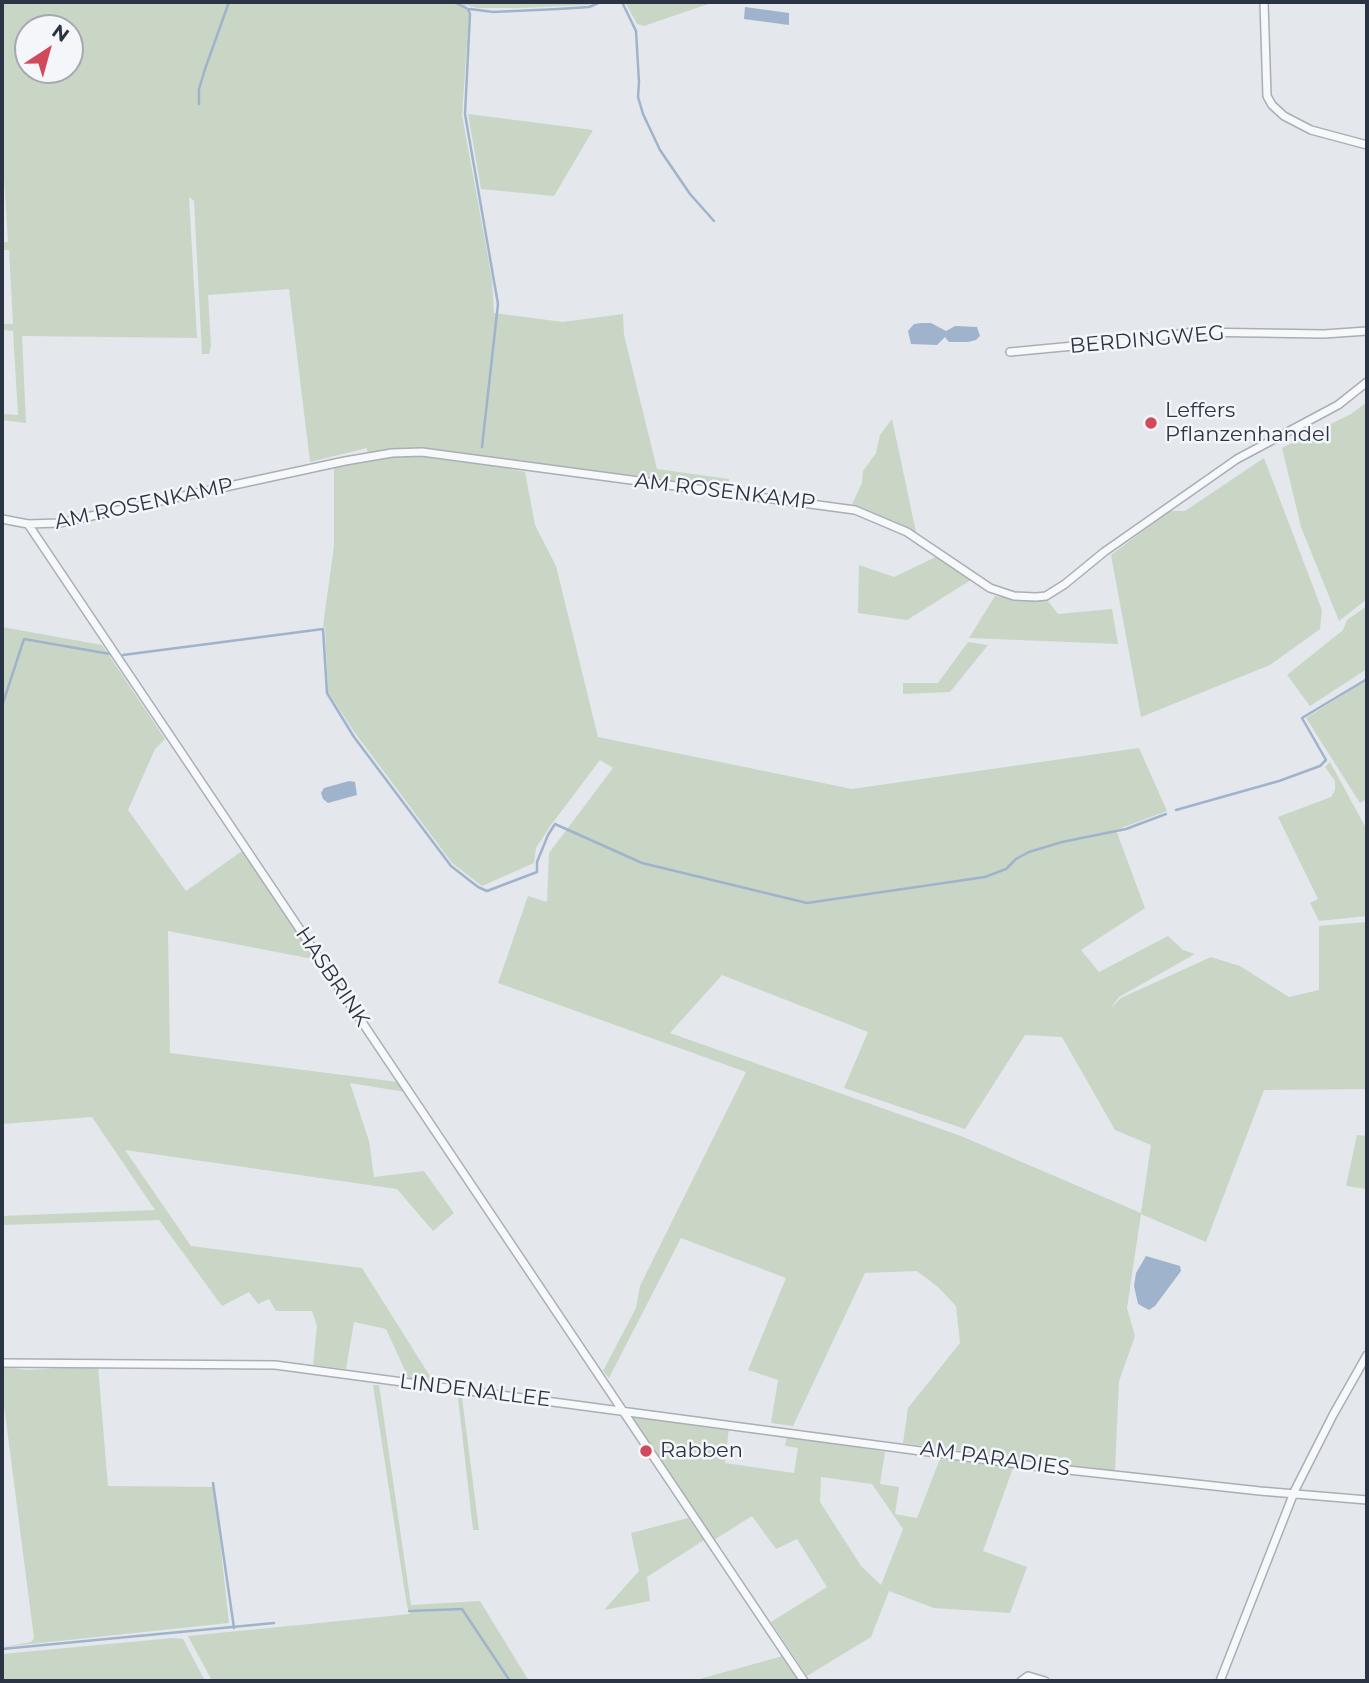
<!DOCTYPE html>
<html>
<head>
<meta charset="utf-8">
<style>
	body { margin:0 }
	#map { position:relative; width:1369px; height:1683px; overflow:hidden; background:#e4e7ec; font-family:Montserrat,sans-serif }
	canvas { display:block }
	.frame { position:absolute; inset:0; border:4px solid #2b3445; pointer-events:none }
	.north { position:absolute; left:14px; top:14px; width:70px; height:70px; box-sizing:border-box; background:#f4f6f9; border:2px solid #a4a8b1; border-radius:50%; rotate:36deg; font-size:19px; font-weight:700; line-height:28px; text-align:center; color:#2b3445 }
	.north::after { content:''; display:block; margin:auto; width:24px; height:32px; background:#d1495b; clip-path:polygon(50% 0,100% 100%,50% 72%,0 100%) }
</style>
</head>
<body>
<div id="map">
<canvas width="1369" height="1683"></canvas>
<div class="frame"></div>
<div class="north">N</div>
</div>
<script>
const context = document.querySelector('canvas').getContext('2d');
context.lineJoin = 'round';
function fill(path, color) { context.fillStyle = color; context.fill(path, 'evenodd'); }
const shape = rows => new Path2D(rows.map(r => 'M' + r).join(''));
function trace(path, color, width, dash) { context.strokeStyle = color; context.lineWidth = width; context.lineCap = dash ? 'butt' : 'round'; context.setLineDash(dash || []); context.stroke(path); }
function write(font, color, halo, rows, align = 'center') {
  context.font = font + ' Montserrat,sans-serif'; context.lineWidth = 5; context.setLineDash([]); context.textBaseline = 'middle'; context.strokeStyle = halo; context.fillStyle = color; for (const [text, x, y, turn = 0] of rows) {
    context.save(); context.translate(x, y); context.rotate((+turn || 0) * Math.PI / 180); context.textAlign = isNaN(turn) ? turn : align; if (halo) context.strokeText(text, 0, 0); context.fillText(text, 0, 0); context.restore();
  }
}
const green = shape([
	[2,2,594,2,589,5,519,8,477,8,466,5,469,15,462,115,492,279,494,313,563,322,623,314,624,335,657,469,729,479,729,488,471,456,468,460,525,472,535,525,556,566,598,737,852,789,1139,748,1167,811,1116,830,1145,908,1081,950,1099,972,1168,936,1183,950,1195,954,1119,997,1110,1009,1121,998,1211,957,1240,966,1289,997,1319,990,1319,926,1367,922,1367,1089,1264,1090,1206,1242,1141,1214,1127,1308,1135,1336,1119,1381,1115,1471,903,1443,908,1408,960,1343,956,1306,938,1287,917,1271,865,1273,793,1426,771,1423,778,1380,748,1370,786,1278,681,1238,609,1378,603,1371,636,1308,640,1286,746,1072,498,983,528,896,547,902,549,853,613,768,600,760,551,825,536,848,534,863,482,886,452,863,355,733,328,692,325,628,323,626,334,546,334,467,368,459,367,448,310,462,289,289,208,295,211,346,209,354,202,354,194,201,189,197,197,338,22,336,26,423,2,420,2,414,18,415,13,331,2,330,2,324,13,324,9,250,2,250,2,242,8,242,2,145],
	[28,28,70,28,70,70,28,70],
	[722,975,868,1032,844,1088,965,1129,1025,1035,1062,1037,1115,1130,1151,1145,1141,1213,961,1136,670,1033],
	[625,2,714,2,644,26,637,24],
	[468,114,593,130,554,196,481,189],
	[1367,402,1367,599,1339,621,1301,527,1282,448,1351,414],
	[892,419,916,532,852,504,862,483,863,471,876,453,880,435],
	[1264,458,1322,610,1320,629,1270,665,1141,717,1111,555,1169,511,1185,511],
	[938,556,971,580,907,620,858,613,859,565,894,577],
	[995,596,1020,600,1047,600,1058,614,1112,609,1118,644,969,638],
	[1367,606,1367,669,1310,706,1287,675,1343,630,1347,620],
	[2,627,102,645,165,739,155,749,128,810,186,891,242,851,318,960,168,931,170,1053,398,1082,405,1092,350,1083,369,1141,374,1177,424,1171,454,1213,433,1231,397,1189,125,1150,191,1246,362,1268,433,1381,409,1379,386,1329,354,1322,346,1369,313,1365,317,1326,312,1311,276,1311,269,1299,258,1304,249,1292,222,1306,159,1220,2,1225,2,1216,155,1210,92,1117,2,1124],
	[968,642,988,645,950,692,903,694,903,683,938,683],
	[1367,680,1367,799,1360,803,1306,718],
	[1330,762,1367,830,1367,916,1319,921,1310,903,1318,899,1278,817,1331,797,1335,790,1335,781,1325,767],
	[1357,1135,1367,1136,1367,1189,1346,1186],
	[2,1366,26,1370,98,1366,108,1486,214,1487,229,1623,2,1647,31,1642,34,1638,2,1390],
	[373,1385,379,1385,411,1605,480,1601,529,1681,212,1681,188,1636,410,1614,407,1606],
	[462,1397,479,1530,473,1530,458,1398],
	[630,1414,729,1427,725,1463,794,1473,798,1448,785,1446,787,1435,885,1452,880,1484,899,1487,895,1514,917,1518,940,1459,1013,1468,983,1551,1027,1567,1010,1613,934,1608,889,1591,871,1637,807,1676,771,1622,827,1587,797,1539,776,1549,752,1516,714,1540],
	[821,1477,872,1484,903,1529,881,1585,861,1566,820,1502],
	[688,1518,704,1540,647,1577,650,1601,604,1610,639,1571,631,1533],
	[173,1638,183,1639,205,1681,2,1681,2,1654],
	[783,1656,801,1681,692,1681]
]);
const water = shape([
	[745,7,789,13,789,25,744,19],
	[922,323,931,323,946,331,955,326,977,327,980,336,976,340,968,342,949,342,945,337,937,345,911,344,908,331,914,324],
	[349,781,355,782,357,795,328,803,323,799,321,793,324,788],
	[1146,1256,1180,1266,1181,1271,1155,1306,1149,1310,1138,1304,1134,1286,1136,1273]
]);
const stream = shape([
	[454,2,468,9,470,14,465,114,498,304,482,447],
	[622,2,636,31,639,82,638,97,643,114,660,150,690,194,714,221],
	[470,9,493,12,558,9,589,7,601,2],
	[199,104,199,89,205,69,229,2],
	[123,655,323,629,327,693,354,737,451,866,478,887,487,891,537,872,537,862,548,835,555,824,642,863,807,903,985,877,1006,869,1016,859,1029,852,1062,842,1126,829,1166,814],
	[2,706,24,639,110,654],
	[1176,810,1279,781,1320,766,1326,760,1302,718,1367,679],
	[213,1483,234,1628],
	[409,1611,462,1609,510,1681],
	[2,1649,274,1623]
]);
const minor = shape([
	[1264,2,1267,96,1272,105,1284,116,1311,130,1367,145],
	[1010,352,1116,342,1194,332,1324,334,1367,331],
	[2,519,28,524,59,523,345,461,392,453,422,452,855,510,907,532,990,588,1014,596,1036,597,1046,596,1065,584,1104,552,1237,459,1338,405,1367,382],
	[28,524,804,1681],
	[2,1363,275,1365,1041,1467,1260,1491,1367,1500],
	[1021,1681,1028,1676,1045,1681],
	[1220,1681,1295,1490,1333,1415,1367,1355]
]);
const markers = [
	[1151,423,7,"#d1495b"],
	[646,1451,7,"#d1495b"]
];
const streetNames = [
	["BERDINGWEG",1147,340,-5],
	["AM ROSENKAMP",725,492,7],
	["AM ROSENKAMP",144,504,-12],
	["HASBRINK",332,977,56],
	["LINDENALLEE",475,1391,7],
	["AM PARADIES",995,1459,8]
];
const poiNames = [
	["Leffers",1165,411],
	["Pflanzenhandel",1165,435],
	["Rabben",660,1451]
];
fill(green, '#c9d6c5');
fill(water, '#9fb4cc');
trace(stream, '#9fb4cc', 2.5);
trace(minor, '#a9aeb7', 10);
trace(minor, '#f7f8fa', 7);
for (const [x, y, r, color] of markers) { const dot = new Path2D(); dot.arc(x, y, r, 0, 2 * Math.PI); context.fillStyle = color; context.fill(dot); trace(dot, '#f4f6f9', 2.5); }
write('21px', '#2b3445', '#f4f6f9', streetNames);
write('21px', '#2b3445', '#f4f6f9', poiNames, 'left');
</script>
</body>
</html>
